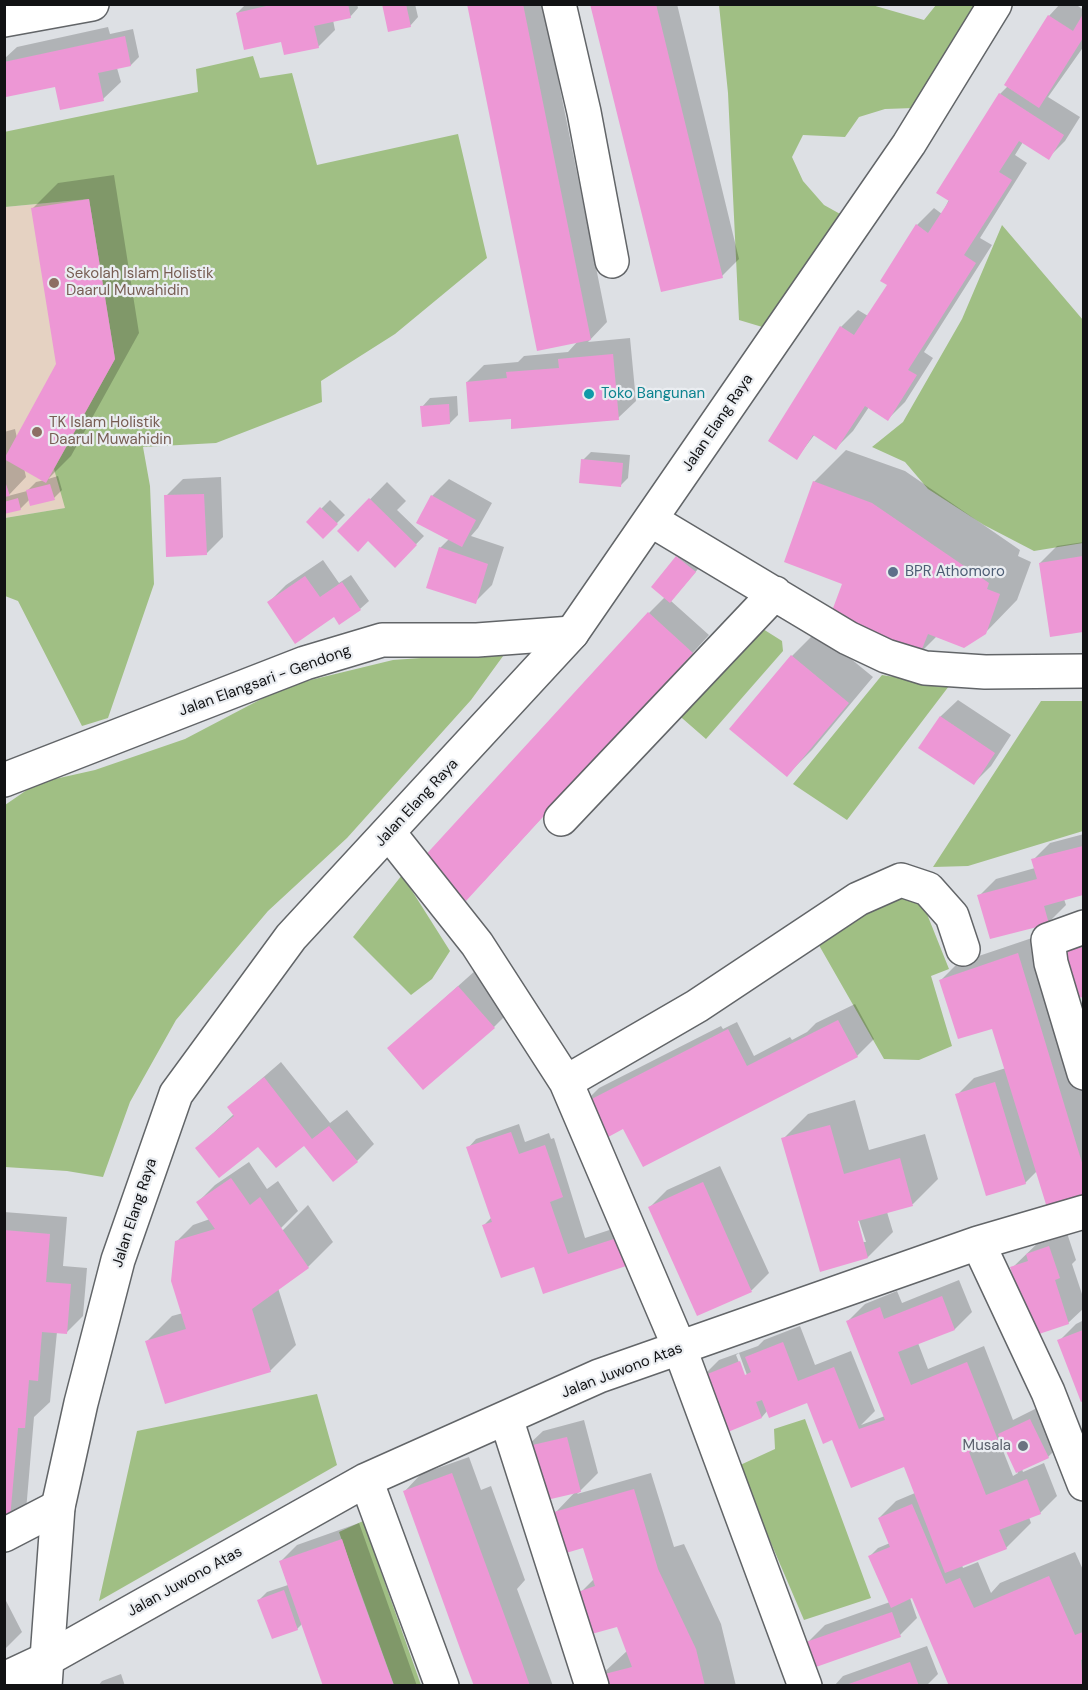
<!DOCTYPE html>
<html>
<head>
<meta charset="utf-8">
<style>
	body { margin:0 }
	#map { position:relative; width:1088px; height:1690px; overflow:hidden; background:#dde0e4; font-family:"DM Sans",sans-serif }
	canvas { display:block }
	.frame { position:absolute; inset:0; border:6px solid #111214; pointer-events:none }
</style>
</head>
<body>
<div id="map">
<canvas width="1088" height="1690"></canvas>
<div class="frame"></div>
</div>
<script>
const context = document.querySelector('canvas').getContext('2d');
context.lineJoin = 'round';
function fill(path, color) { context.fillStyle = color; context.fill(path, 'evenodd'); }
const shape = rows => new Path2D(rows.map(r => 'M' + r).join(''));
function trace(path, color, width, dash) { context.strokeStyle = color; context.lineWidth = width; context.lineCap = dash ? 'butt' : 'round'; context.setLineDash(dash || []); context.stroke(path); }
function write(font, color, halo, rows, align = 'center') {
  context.font = font + ' "DM Sans",sans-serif'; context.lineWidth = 4.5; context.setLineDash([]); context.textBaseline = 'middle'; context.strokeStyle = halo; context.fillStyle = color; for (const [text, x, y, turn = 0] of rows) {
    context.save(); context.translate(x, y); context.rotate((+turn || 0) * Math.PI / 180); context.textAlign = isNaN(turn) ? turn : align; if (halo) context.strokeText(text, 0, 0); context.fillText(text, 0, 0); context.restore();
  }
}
const education = shape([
	[89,199,115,359,66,508,5,518,5,207]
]);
const green = shape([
	[719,5,872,5,924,20,936,5,978,5,914,108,885,109,859,117,845,137,803,135,792,157,803,181,824,205,842,215,769,329,739,320,728,93],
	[253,56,260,78,292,73,317,165,458,134,487,258,395,334,321,381,322,402,216,443,143,447,150,486,154,584,108,718,82,726,18,601,5,596,5,518,65,508,54,469,115,359,89,199,5,207,4,132,198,92,196,69],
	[1002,225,1083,320,1083,543,1034,551,984,525,928,489,905,462,872,447,903,422,962,319],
	[775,613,763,629,782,641,783,651,706,739,667,705],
	[506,652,471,700,347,838,268,911,176,1020,130,1102,103,1177,67,1171,5,1167,5,805,37,783,95,770,185,739,286,686,393,660],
	[882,675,949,686,847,820,793,784],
	[1041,701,1083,701,1083,831,968,866,933,867],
	[402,875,450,951,432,979,411,995,353,937],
	[876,894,919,894,949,969,931,976,952,1046,919,1060,884,1059,816,940],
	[317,1394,337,1465,99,1601,137,1431],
	[805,1419,871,1598,804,1620,738,1466,775,1449,774,1429],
	[363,1521,421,1685,394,1685,347,1555,339,1532]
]);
const shadow = shape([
	[246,4,357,4,358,8,350,17,333,20,335,30,318,47,282,41,237,13],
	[384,4,415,4,418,17,410,26],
	[469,4,543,4,607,322,588,342,630,338,636,401,618,418,512,418,467,382,484,365,518,362,524,356,568,352,578,341],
	[592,4,677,4,739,259,722,276],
	[1060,4,1075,4,1084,10,1084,46,1048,97,1080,117,1065,141,1048,158,1023,142,1015,155,1027,163,980,238,992,245,924,352,933,358,905,402,888,419,869,407,853,431,836,448,815,434,797,458,841,327,858,310,868,316,889,284,917,225,934,208,942,214,1000,94,1008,86,1006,84,1049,16],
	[108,27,110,34,133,29,139,57,131,65,117,68,121,82,103,99,56,85,7,96,4,59,17,47],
	[114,175,139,333,71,456,48,479,58,476,62,490,54,498,30,499,20,509,4,513,4,432,15,429,17,438,58,364,33,208,58,183],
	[24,468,45,480,36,482,27,491,8,496,26,477],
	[457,396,458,415,450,423,422,407,430,398],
	[846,450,905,471,1020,550,1018,556,1031,562,1017,600,985,633,937,636,920,653,844,583,814,482],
	[591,452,630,455,628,478,620,486,583,460],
	[221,477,223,537,206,554,166,496,183,479],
	[449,479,492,503,478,528,471,536,504,547,492,585,475,602,440,548,449,539,432,496],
	[387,482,406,501,397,510,424,536,395,566,368,539,339,531],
	[330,500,345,515,323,537,308,522],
	[1084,542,1084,631,1051,636,1040,563,1057,546],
	[686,548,703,563,671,601,709,635,483,882,649,613,665,597,653,587],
	[323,560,339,583,351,575,369,601,360,609,269,602,286,585],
	[817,631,873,677,812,750,787,775,792,656],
	[958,700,1011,735,991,766,974,783,920,748,941,716],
	[1084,834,1084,894,1064,899,1066,905,1049,922,979,896,996,879,1035,868,1033,860,1050,843],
	[1035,937,1084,1096,1084,1199,1037,1171,1025,1183,957,1095,974,1078,1006,1068,993,1027,941,980,958,963],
	[1084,942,1084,995,1079,997,1068,952,1076,944],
	[476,970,511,1010,494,1027,389,1048],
	[855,1004,874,1039,857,1056,624,1127,582,1105,599,1088,721,1026,723,1029,737,1022,754,1056,790,1037,792,1040,807,1032,816,1023],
	[281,1062,330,1123,347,1110,374,1144,357,1161,304,1144,197,1148,234,1114,229,1107],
	[855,1100,869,1150,925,1134,938,1179,913,1204,887,1212,893,1232,868,1257,821,1270,783,1139,808,1114],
	[857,1214,866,1242,862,1242,854,1215],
	[519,1124,525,1142,549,1133,551,1139,554,1138,585,1238,640,1220,649,1245,535,1265,484,1225,492,1217,468,1148,476,1139],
	[249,1162,267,1189,278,1181,298,1211,281,1228,281,1232,308,1205,333,1242,308,1267,278,1288,296,1345,271,1370,166,1402,147,1341,172,1316,183,1313,176,1242,193,1225,210,1219,198,1202,215,1185],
	[720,1166,769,1273,752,1290,698,1314,650,1207,667,1190],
	[4,1212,67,1217,63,1266,87,1268,83,1316,66,1333,57,1332,50,1402,34,1417,26,1511,4,1528],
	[1066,1230,1076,1260,1072,1264,1084,1300,1084,1308,1068,1323,1012,1268,1044,1237],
	[959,1280,972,1312,955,1329,918,1343,928,1369,984,1346,1013,1420,1047,1403,1065,1440,1048,1457,1022,1469,1023,1472,1044,1463,1057,1496,1040,1513,1029,1517,1031,1523,1006,1548,962,1565,963,1568,978,1562,991,1593,1000,1583,1075,1552,1084,1572,1084,1686,951,1686,913,1596,910,1598,917,1618,900,1635,808,1642,825,1625,890,1602,870,1556,878,1548,890,1543,879,1518,896,1501,915,1493,905,1465,834,1441,808,1401,768,1410,762,1417,724,1432,702,1377,719,1360,758,1346,764,1340,800,1326,815,1365,851,1351,875,1411,861,1425,885,1416,848,1321,865,1304,897,1291,902,1303],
	[739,1353,747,1375,745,1377,736,1355],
	[1000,1436,1018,1473,1013,1476,998,1438],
	[1084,1320,1084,1400,1082,1400,1059,1341,1076,1324],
	[584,1420,598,1473,577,1494,651,1473,674,1547,684,1544,721,1624,736,1686,601,1686,599,1677,628,1650,618,1625,580,1593,594,1579,584,1547,556,1512,576,1491,525,1448,543,1431],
	[469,1457,481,1490,491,1486,525,1580,517,1589,553,1686,476,1686,404,1492,421,1474],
	[359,1523,417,1686,324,1686,302,1624,297,1629,259,1600,267,1592,288,1585,280,1562,297,1545],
	[4,1597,22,1632,4,1650],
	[927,1646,938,1674,926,1686,834,1686,843,1676],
	[121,1674,125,1686,98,1686,102,1681]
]);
const building = shape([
	[275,4,348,4,351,18,314,26,319,48,284,55,281,42,244,50,236,13],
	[382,4,406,4,411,27,388,32],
	[467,4,523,4,591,340,537,351],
	[590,4,656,4,723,278,661,292],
	[1083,14,1083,38,1039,108,1004,85,1048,15,1073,31],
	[125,36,131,66,98,73,104,101,60,110,55,87,6,97,4,62],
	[999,93,1064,135,1049,160,1019,141,999,172,1012,180,964,255,976,263,908,370,917,375,888,421,865,406,836,450,813,435,797,460,768,441,840,326,854,335,887,285,880,281,916,224,928,233,949,201,936,193],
	[89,199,115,359,46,483,4,459,56,364,31,208],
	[613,354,619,420,511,429,511,419,469,422,466,382,507,378,506,372,559,368,558,359],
	[449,404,450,424,422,427,420,406],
	[581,459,623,463,621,487,579,483],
	[4,478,10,496,4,497],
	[813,481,872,503,989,583,987,589,1000,594,986,634,964,648,928,634,920,654,829,619,842,584,784,562],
	[50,484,55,500,30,506,26,490],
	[204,494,207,555,166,557,164,495],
	[431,495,476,520,462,547,416,523],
	[18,498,21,510,4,514,4,502],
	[369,498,417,545,395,568,368,541,358,552,337,531],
	[320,507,338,524,323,539,306,522],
	[439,547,488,564,476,604,426,588],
	[676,556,696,572,670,603,651,587],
	[1083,556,1083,632,1050,637,1039,563],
	[305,576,320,597,342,582,361,610,339,625,334,617,295,644,267,602],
	[648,612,693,653,466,901,421,860],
	[791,655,849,703,787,777,729,729],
	[940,716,995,753,974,785,918,748],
	[1083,846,1083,895,1044,906,1049,924,990,939,977,895,1037,879,1031,859],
	[1083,947,1083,997,1078,998,1066,951],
	[1018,953,1083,1166,1083,1200,1048,1211,992,1029,958,1039,939,980],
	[458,986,495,1028,423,1090,387,1048],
	[838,1020,858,1057,643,1167,623,1129,599,1142,580,1105,728,1029,747,1066],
	[264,1077,312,1139,329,1126,358,1162,333,1182,304,1146,276,1168,258,1147,219,1178,195,1148,234,1116,227,1107],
	[995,1082,1026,1184,986,1196,955,1094],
	[830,1125,844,1174,900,1158,913,1206,858,1221,868,1258,820,1272,781,1138],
	[511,1132,519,1154,545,1145,563,1197,550,1202,568,1254,623,1236,632,1264,543,1294,534,1267,501,1278,482,1225,492,1222,466,1147],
	[231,1178,250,1205,260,1197,309,1268,252,1309,271,1372,165,1404,145,1341,186,1329,171,1281,175,1241,215,1229,196,1202],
	[703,1182,752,1292,697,1316,648,1207],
	[4,1230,50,1234,46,1282,71,1284,67,1334,42,1332,38,1381,29,1380,25,1428,18,1428,9,1530,4,1529],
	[1049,1246,1060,1278,1055,1280,1069,1324,1033,1336,1010,1267,1028,1261,1026,1254],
	[942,1296,955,1330,898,1352,911,1385,967,1362,998,1440,969,1452,986,1495,1027,1479,1041,1514,999,1530,1007,1549,945,1573,904,1467,851,1488,832,1440,823,1444,807,1403,769,1418,762,1400,756,1402,762,1418,723,1434,700,1377,740,1361,745,1375,751,1372,745,1357,783,1342,798,1381,834,1367,859,1429,885,1420,846,1321,880,1307,884,1319],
	[1083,1330,1083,1401,1081,1402,1057,1340],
	[1030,1419,1049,1458,1016,1473,998,1434],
	[567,1437,581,1492,538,1502,524,1447],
	[452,1473,522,1663,530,1686,474,1686,462,1654,403,1491],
	[634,1489,658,1569,696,1649,705,1686,600,1686,597,1676,632,1667,617,1627,588,1635,578,1592,595,1586,583,1548,566,1553,554,1512],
	[912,1504,946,1584,960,1578,974,1608,1049,1576,1075,1635,1083,1632,1083,1659,1081,1660,1083,1686,949,1686,912,1598,891,1608,868,1556,890,1547,878,1518],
	[342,1539,358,1587,394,1686,323,1686,279,1561],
	[284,1590,298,1630,272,1639,257,1600],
	[892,1612,901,1637,816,1667,806,1642],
	[910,1662,919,1686,846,1686,846,1685]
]);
const minor = shape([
	[559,4,584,112,612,261],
	[651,520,848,638,886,656,925,668,985,672,1084,671],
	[4,780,305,663,382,640,477,640,572,633],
	[561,819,775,593],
	[389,833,477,944,566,1082],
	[1084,927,1048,940,1051,963,1084,1073],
	[978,1243,1084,1212],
	[506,1418,592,1686],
	[366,1480,442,1686],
	[4,1535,58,1507],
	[4,1679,49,1658,366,1480,599,1376,978,1243,1048,1392,1084,1484],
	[805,1686,680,1349,566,1082,697,1006,858,899,901,880,928,889,952,916,963,949]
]);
const major = shape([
	[4,20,92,4],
	[45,1686,58,1507,81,1403,118,1260,176,1094,291,937,572,633,909,144,995,4]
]);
const markers = [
	[54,283,6,"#8d6e63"],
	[589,394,6,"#0f9aa8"],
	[37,432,6,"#8d6e63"],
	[893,572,6,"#5c6f8a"],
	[1023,1446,6,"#6b7280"]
];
const educationNames = [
	["Sekolah Islam Holistik",66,274],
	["Daarul Muwahidin",66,291],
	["TK Islam Holistik",49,423],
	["Daarul Muwahidin",49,440]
];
const cultureNames = [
	["Toko Bangunan",601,394]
];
const streetNames = [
	["Jalan Elang Raya",718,423,-56],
	["Jalan Elangsari - Gendong",265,681,-20],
	["Jalan Elang Raya",417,803,-47],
	["Jalan Elang Raya",135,1213,-72],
	["Jalan Juwono Atas",622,1371,-21],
	["Jalan Juwono Atas",185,1582,-29]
];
const serviceNames = [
	["BPR Athomoro",905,572]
];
const worshipNames = [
	["Musala",1011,1446]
];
fill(education, '#e5d2c2');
fill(green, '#a0bf84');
fill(shadow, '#0003');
fill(building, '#ed97d5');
trace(minor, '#626568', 36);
trace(major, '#626568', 36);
trace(minor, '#fff', 33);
trace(major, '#fff', 33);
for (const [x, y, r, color] of markers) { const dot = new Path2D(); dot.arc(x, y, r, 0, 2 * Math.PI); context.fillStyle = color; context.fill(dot); trace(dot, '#eaedf1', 2); }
write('15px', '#785e54', '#eaedf1', educationNames, 'left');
write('15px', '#0d838f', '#eaedf1', cultureNames, 'left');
write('15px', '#111214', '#eaedf1', streetNames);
write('15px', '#4e5e75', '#eaedf1', serviceNames, 'left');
write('15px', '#5b616d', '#eaedf1', worshipNames, 'right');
</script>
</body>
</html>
